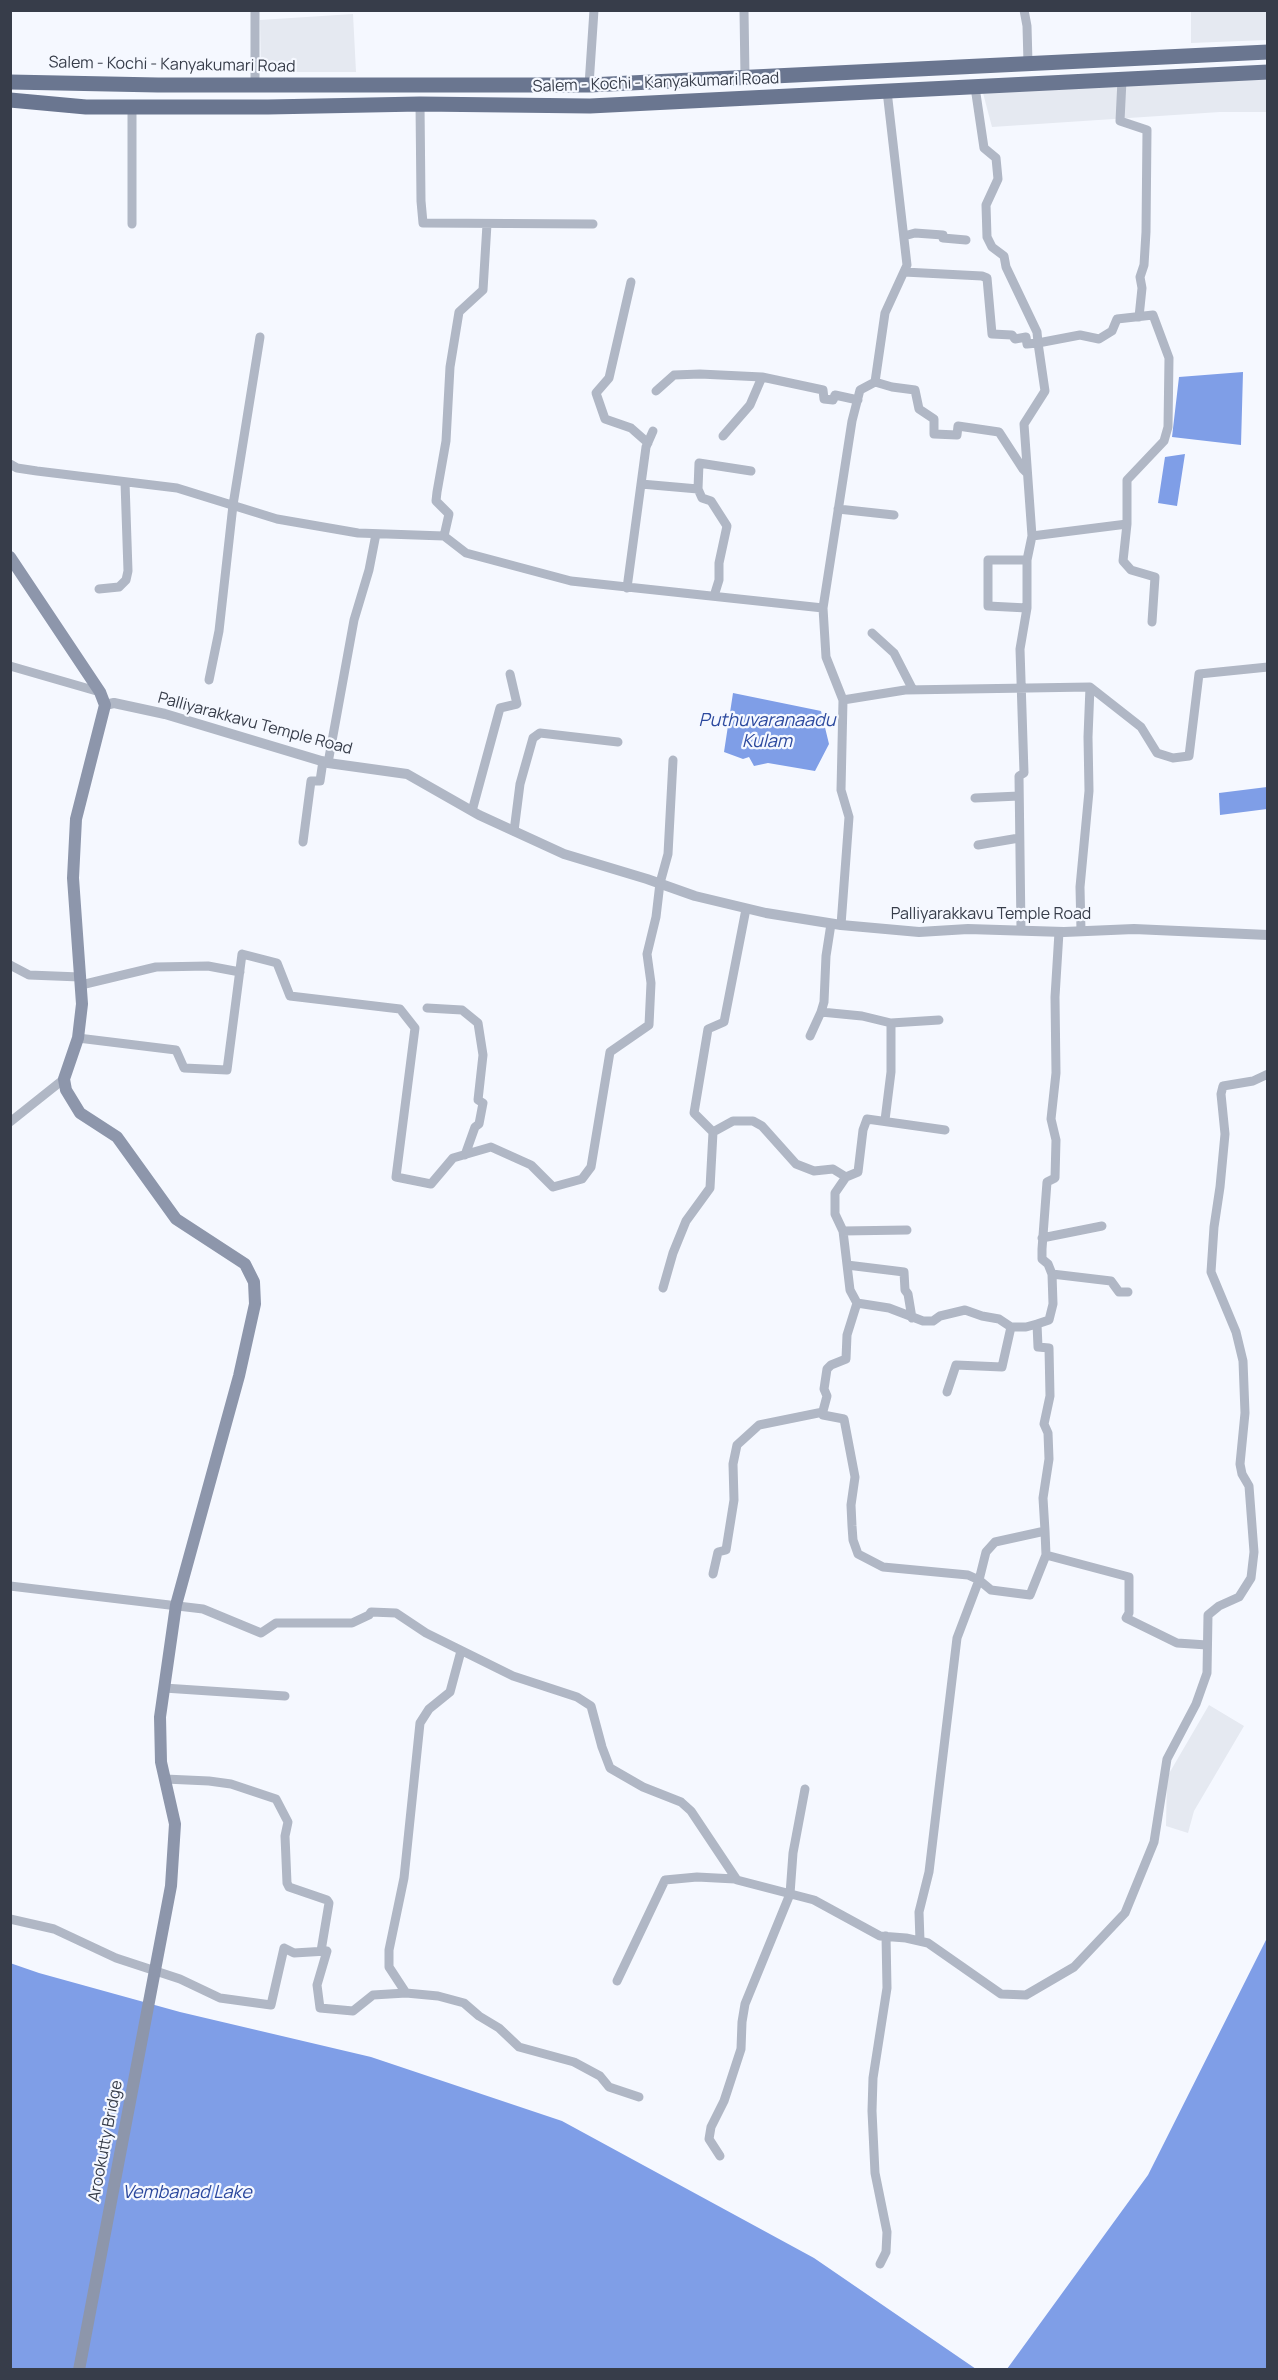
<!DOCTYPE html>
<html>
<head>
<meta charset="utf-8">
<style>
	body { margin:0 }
	#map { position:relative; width:1278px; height:2380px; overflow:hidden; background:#f5f8ff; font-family:Manrope,sans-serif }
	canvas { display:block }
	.frame { position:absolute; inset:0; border:12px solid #373d4a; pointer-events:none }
</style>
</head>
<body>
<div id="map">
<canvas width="1278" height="2380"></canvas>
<div class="frame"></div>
</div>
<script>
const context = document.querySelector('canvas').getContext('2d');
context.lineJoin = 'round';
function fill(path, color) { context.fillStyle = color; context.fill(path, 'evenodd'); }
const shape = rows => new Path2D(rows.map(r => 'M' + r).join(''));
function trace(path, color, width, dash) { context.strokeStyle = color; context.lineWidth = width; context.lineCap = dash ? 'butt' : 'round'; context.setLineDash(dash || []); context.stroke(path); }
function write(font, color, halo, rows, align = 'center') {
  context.font = font + ' Manrope,sans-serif'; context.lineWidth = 4.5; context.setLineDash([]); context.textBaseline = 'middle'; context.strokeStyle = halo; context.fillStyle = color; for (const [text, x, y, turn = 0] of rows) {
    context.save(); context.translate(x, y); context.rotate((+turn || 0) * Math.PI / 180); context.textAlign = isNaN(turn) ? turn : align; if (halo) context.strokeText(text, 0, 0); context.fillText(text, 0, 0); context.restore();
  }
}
const built = shape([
	[1191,11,1267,11,1267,40,1191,43],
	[353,14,356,72,261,72,260,20],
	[1267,79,1267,112,1220,112,992,127,983,93],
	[1209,1705,1244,1726,1194,1811,1188,1833,1166,1826,1167,1777]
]);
const water = shape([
	[1243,372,1241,445,1172,437,1179,377],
	[1185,454,1177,506,1158,503,1165,457],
	[733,693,821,711,829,744,815,771,768,763,754,766,749,757,743,759,724,752],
	[1267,787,1267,809,1220,815,1219,793],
	[1267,1938,1267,2369,1007,2369,1148,2175],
	[10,1963,39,1973,180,2012,371,2057,562,2121,814,2258,976,2369,11,2369]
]);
const minor = shape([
	[744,10,745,77],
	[1024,10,1027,26,1028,63],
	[1122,80,1120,121,1147,130,1146,232,1144,265,1140,277,1142,288,1139,317],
	[255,85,255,10],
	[589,85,594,10],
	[420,104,421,201,423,223,593,224],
	[132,107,132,224],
	[904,236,915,233,943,235,943,238,966,240],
	[904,272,982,276,987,278,992,334,1012,335,1015,339,1026,337,1027,344,1038,343,1080,335,1099,339,1112,331,1117,319,1153,315,1169,358,1168,427,1164,441,1127,480,1127,524,1032,536,1024,424,1045,391,1038,343,1037,332,1006,267,1004,256,992,247,987,237,986,205,998,179,996,158,984,148,975,87],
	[631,282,609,378,596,393,605,419,631,428,648,443],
	[875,382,892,387,915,390,919,409,934,419,934,434,957,435,958,426,999,432,1023,469,1027,473],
	[656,391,674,375,700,374,762,377,823,390,824,399,833,400,835,395,858,400],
	[723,436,750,405,762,377],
	[10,464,17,468,37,471,177,488,277,519,358,533,444,536,466,553,571,581,823,608],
	[641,484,698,489,699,463,751,471],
	[698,489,702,498,711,501,727,526,719,563,719,580,714,596],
	[838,509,894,515],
	[1127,524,1123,561,1131,570,1155,577,1152,622],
	[444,536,449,514,436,501,437,492,446,441,450,367,459,312,483,290,487,224],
	[1027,560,988,560,988,606,1027,608],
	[627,588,646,447,653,431],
	[99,589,119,587,126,580,128,571,125,482],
	[872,633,894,653,913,690],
	[10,666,100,692],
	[209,680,219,631,233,505,260,337],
	[843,700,905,690,1090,687,1141,727,1157,753,1173,758,1189,756,1199,674,1268,667],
	[328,763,354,620,369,570,376,534],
	[975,798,1019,796],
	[472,811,500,708,517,704,510,674],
	[514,831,520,784,533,738,540,733,618,742],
	[303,842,311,781,320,781,323,761],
	[978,845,1019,838],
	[831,924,826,956,824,1002,821,1012,862,1016,891,1023,891,1072,885,1120],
	[841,925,849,817,841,790,843,700,826,657,823,608,852,421,860,390,875,382,885,313,907,265,887,91],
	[1021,930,1019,776,1024,773,1020,649,1027,608,1027,560,1032,536],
	[1081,931,1080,887,1089,791,1088,737,1090,687],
	[10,965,29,975,80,977],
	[81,985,156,967,208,966,240,972],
	[427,1008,462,1010,478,1023,483,1055,478,1100,483,1103,479,1124,475,1127,465,1155],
	[891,1023,939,1020],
	[810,1036,821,1012],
	[78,1038,176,1050,184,1068,227,1070,242,954,277,963,290,996,400,1009,415,1028,396,1177,431,1184,453,1158,491,1147,531,1165,553,1187,582,1179,591,1167,610,1052,649,1025,651,983,647,954,656,917,660,883,668,854,673,760],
	[10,1122,64,1079],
	[713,1132,733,1121,753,1121,762,1126,796,1164,814,1171,833,1169,846,1177,835,1193,835,1214,843,1231,850,1290,857,1303,847,1335,846,1359,831,1365,827,1369,824,1389,827,1396,823,1411,823,1415,844,1419,855,1477,851,1505,852,1526,853,1540,858,1554,883,1567,968,1575,979,1580,986,1552,995,1542,1045,1531,1046,1555],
	[846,1177,858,1172,863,1130,867,1119,945,1130],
	[843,1231,907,1230],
	[1042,1238,1102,1226],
	[847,1265,904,1272,905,1290,908,1294,912,1318],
	[1052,1274,1111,1281,1119,1292,1128,1292],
	[663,1288,673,1253,686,1221,710,1188,713,1132,694,1113,708,1029,724,1022,746,909],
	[857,1303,889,1308,923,1321,933,1321,940,1316,965,1310,982,1316,999,1319,1011,1327,1026,1327,1037,1324],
	[947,1392,956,1365,1002,1367,1011,1327],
	[1045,1531,1043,1498,1049,1459,1048,1433,1044,1424,1050,1396,1049,1348,1038,1347,1037,1324,1049,1320,1053,1304,1052,1274,1048,1264,1042,1259,1042,1249,1047,1182,1055,1178,1056,1140,1051,1119,1056,1073,1055,997,1059,932],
	[713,1574,718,1552,726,1550,734,1500,733,1464,737,1445,759,1425,823,1412],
	[10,1586,203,1609,261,1633,276,1623,352,1623,369,1615,371,1612,396,1613,426,1633,513,1676,577,1697,591,1706,602,1747,610,1768,643,1787,681,1802,691,1811,737,1880,814,1900,880,1936,906,1938,928,1943,1001,1994,1026,1995,1074,1967,1125,1913,1154,1842,1167,1759,1196,1704,1207,1673,1208,1615,1219,1606,1239,1597,1251,1578,1254,1552,1249,1486,1242,1474,1240,1464,1245,1413,1243,1361,1236,1332,1211,1272,1214,1227,1220,1187,1225,1134,1221,1094,1223,1086,1253,1081,1268,1074],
	[461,1651,450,1692,429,1709,420,1723,404,1878,389,1950,389,1967,406,1993,438,1996,464,2003,479,2016,499,2028,519,2047,574,2062,600,2076,609,2087,639,2097],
	[164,1688,285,1696],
	[165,1779,209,1781,231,1784,276,1799,288,1822,285,1836,287,1883,289,1887,327,1900,329,1903,321,1951],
	[10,1919,54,1929,116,1958,180,1979,220,1998,271,2005,284,1948,294,1953,327,1951,317,1985,320,2008,353,2011,373,1995,406,1993],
	[920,1941,919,1912,929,1872,957,1638,979,1580,991,1590,1030,1595,1046,1555,1129,1577,1129,1613,1126,1618,1177,1643,1207,1645],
	[617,1981,665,1880,697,1877,735,1879],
	[720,2156,709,2139,711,2127,724,2101,741,2049,742,2022,745,2004,790,1894,793,1853,805,1789],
	[880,2264,886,2252,887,2232,875,2173,872,2111,873,2078,887,1988,886,1936]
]);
const tertiary = shape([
	[105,705,114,703,165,714,328,763,407,774,479,815,564,854,647,879,695,896,766,913,841,925,919,932,968,929,1064,932,1134,929,1268,935]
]);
const secondary = shape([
	[10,557,100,692,105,705,76,819,73,878,82,1004,78,1038,64,1079,66,1090,80,1113,117,1137,176,1219,245,1264,254,1282,255,1304,239,1376,176,1605,160,1717,161,1762,175,1824,171,1886,79,2370]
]);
const trunk = shape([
	[10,82,158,85,589,85,1268,52],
	[10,100,86,107,268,107,420,104,590,106,1268,72]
]);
const streetNames = [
	["Salem - Kochi - Kanyakumari Road",172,65,1],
	["Salem - Kochi - Kanyakumari Road",656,83,-2],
	["Palliyarakkavu Temple Road",255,724,15],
	["Palliyarakkavu Temple Road",991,915],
	["Arookutty Bridge",106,2141,-79]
];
const waterNames = [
	["Puthuvaranaadu",767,721],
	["Kulam",767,742],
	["Vembanad Lake",187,2193]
];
fill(built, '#e5e9f1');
fill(water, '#7f9ee7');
trace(minor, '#b0b7c5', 9);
trace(tertiary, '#b0b7c5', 10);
trace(secondary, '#8d96ab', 12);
trace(trunk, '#6a7690', 15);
write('16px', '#373d4a', '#f5f8ff', streetNames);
write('italic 18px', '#2c499e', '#f5f8ff', waterNames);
</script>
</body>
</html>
